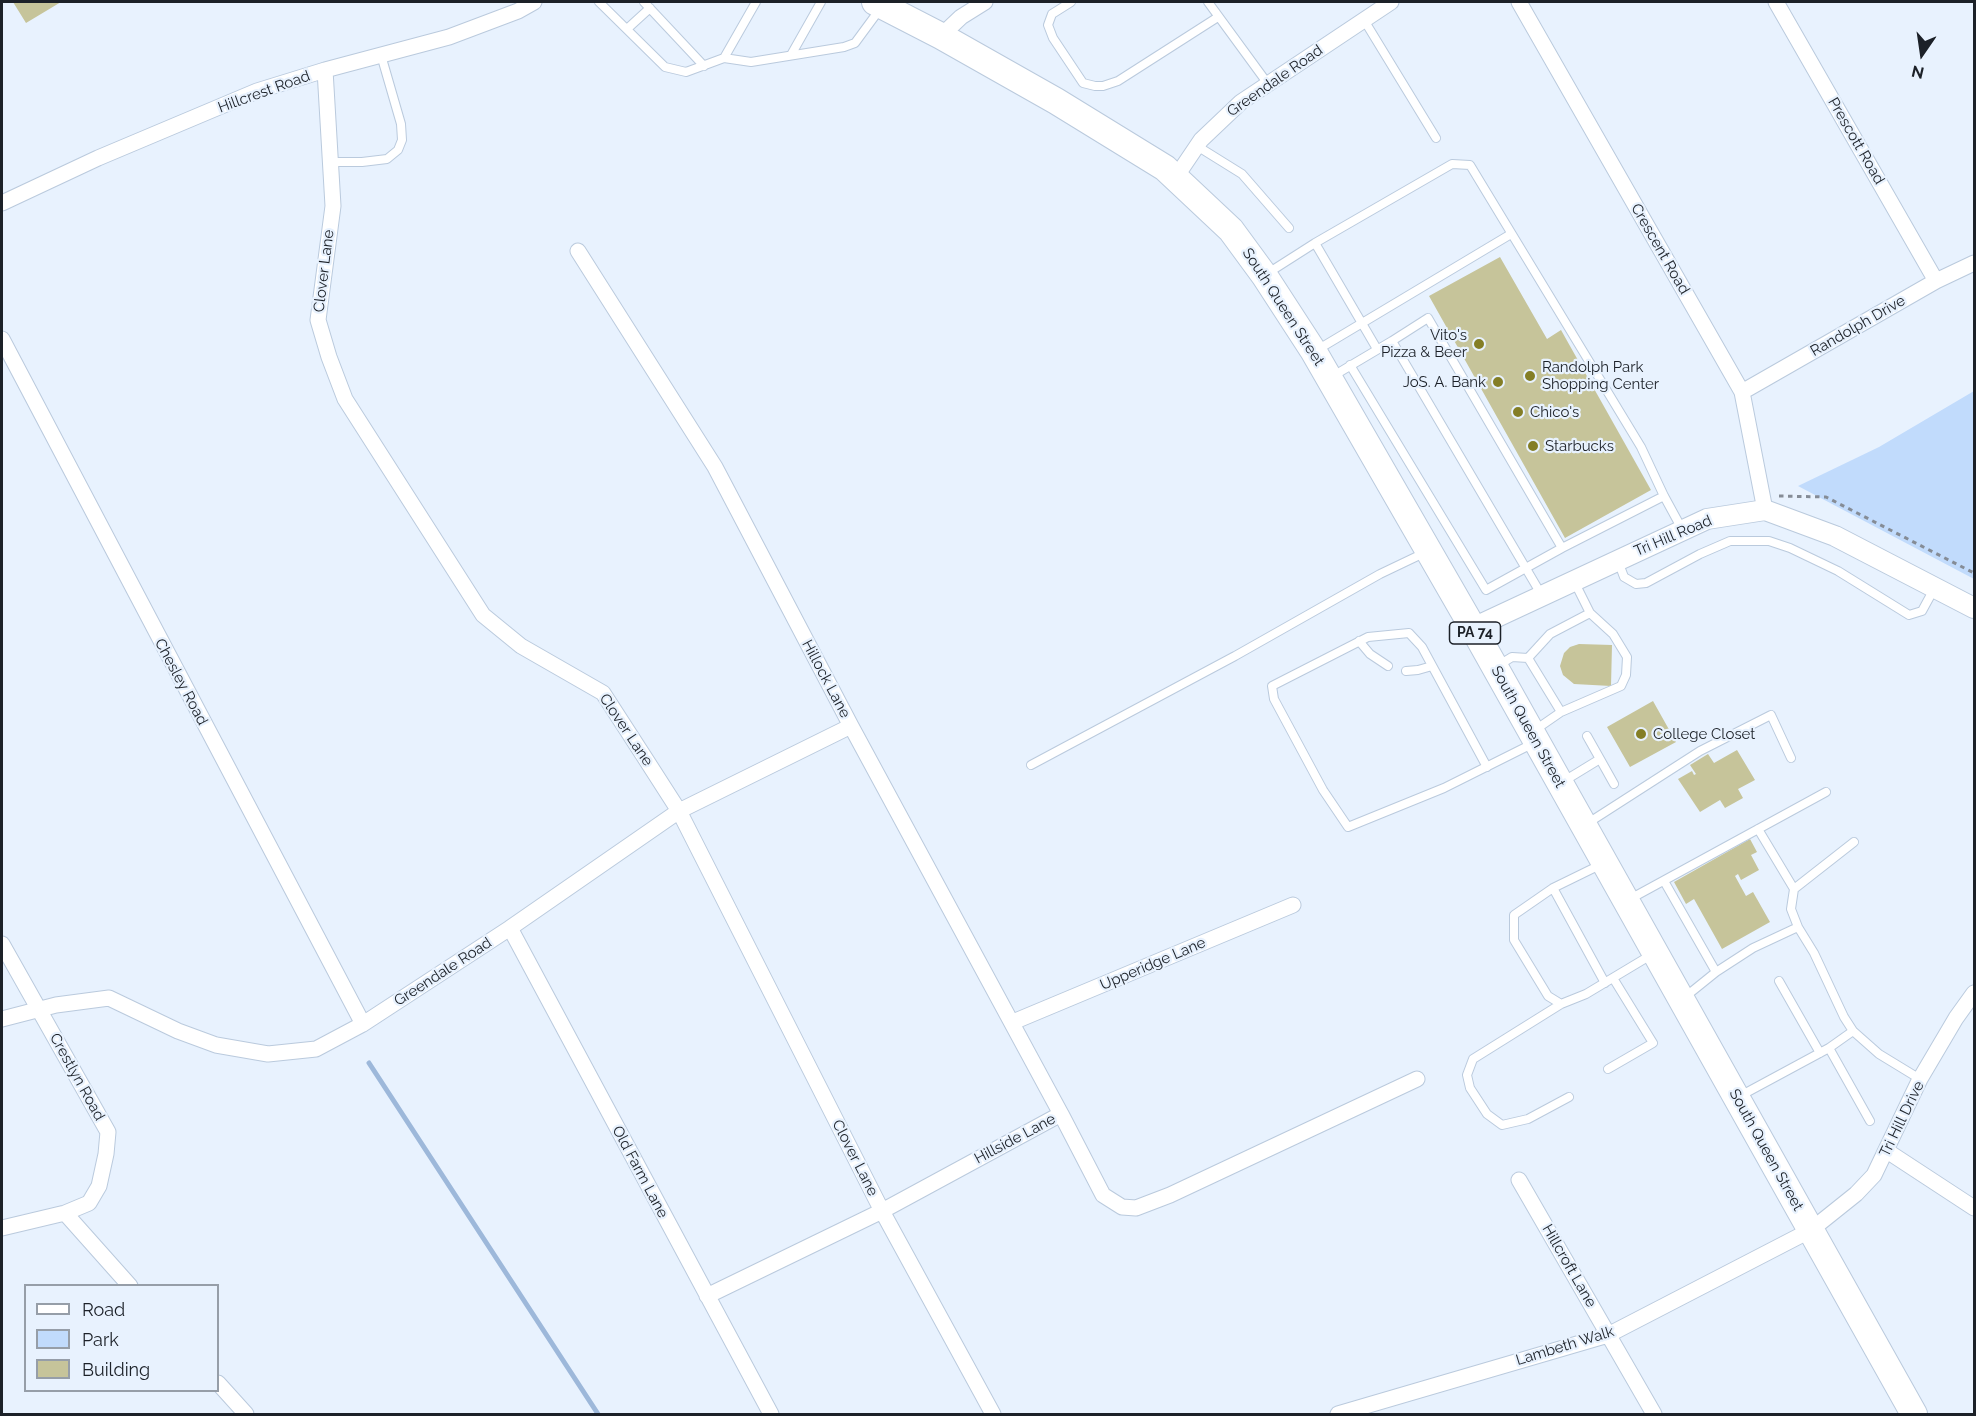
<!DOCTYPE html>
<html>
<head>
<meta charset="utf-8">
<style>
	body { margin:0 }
	#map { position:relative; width:1976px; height:1416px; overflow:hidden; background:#e8f2fe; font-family:Raleway,sans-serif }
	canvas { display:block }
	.frame { position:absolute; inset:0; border:3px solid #1c2128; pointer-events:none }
	.legend { position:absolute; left:24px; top:1284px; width:195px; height:108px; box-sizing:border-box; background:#e8f2fe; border:2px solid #969ea8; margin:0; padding:8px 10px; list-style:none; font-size:18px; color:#1c2128 }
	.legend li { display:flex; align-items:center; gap:12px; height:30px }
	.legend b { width:30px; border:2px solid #969ea8 }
	.north { position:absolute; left:1892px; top:24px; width:60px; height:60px; -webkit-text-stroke:4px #e8f2fe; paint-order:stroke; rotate:193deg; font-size:16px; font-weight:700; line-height:24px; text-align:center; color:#1c2128 }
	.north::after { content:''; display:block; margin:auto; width:21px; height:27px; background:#1c2128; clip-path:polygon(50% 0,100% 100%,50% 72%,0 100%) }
</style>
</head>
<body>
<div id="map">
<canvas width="1976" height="1416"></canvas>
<div class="frame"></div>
<ul class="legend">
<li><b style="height:8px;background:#fff"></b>Road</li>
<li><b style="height:16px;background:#c1dbfc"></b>Park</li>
<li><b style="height:16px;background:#c6c49a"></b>Building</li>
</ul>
<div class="north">N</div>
</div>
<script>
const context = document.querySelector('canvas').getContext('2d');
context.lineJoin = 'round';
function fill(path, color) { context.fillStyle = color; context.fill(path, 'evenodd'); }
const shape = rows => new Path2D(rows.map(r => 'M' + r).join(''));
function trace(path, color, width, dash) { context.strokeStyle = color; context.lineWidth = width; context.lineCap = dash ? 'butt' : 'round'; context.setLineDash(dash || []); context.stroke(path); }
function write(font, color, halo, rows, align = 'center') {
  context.font = font + ' Raleway,sans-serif'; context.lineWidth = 4.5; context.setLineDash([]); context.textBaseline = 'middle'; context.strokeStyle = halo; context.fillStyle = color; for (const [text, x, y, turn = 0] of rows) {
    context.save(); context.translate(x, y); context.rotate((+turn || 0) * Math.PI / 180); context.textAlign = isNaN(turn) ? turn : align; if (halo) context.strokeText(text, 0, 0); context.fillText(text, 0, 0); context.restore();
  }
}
const green = shape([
	[1974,391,1974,579,1798,486,1879,447]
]);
const stream = shape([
	[369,1063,598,1414]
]);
const building = shape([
	[13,2,61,2,26,23],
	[1500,257,1547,339,1561,330,1651,490,1565,538,1429,296],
	[1579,644,1612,645,1611,686,1574,684,1563,675,1560,666,1564,653,1570,647],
	[1653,701,1676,742,1630,767,1607,727],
	[1737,750,1755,780,1738,789,1743,798,1725,808,1720,800,1700,812,1678,779,1692,771,1694,775,1696,774,1690,765,1708,754,1714,763],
	[1750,839,1757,852,1751,855,1759,870,1741,880,1738,874,1735,876,1746,896,1753,892,1770,922,1722,949,1694,899,1686,904,1674,882]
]);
const path = shape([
	[1779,496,1826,497,1974,573]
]);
const service = shape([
	[599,2,665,67,686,72,724,58],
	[644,2,704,66],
	[756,2,724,58,751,62,844,47,855,43,880,9],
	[1071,2,1052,14,1048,25,1053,38,1083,83,1095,86,1103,86,1118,81,1218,17],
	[1208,2,1268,84],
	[1364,20,1436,138],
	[627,29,650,8],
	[791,55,821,2],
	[1197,146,1242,174,1289,228],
	[330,162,362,162,387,159,398,150,402,140,401,124,381,55],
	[1315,243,1452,164,1470,165,1641,447,1664,496,1682,529],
	[1268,273,1315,243,1377,349],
	[1317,350,1511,234],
	[1350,365,1486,590,1562,548,1428,318,1392,341],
	[1333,376,1392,341,1541,594],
	[1562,548,1664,496],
	[1618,561,1624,577,1636,584,1646,583,1700,554,1730,541,1769,541,1790,548,1838,571,1909,615,1922,611,1934,589],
	[1359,641,1370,654,1388,666],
	[1528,658,1550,634,1590,613],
	[1499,665,1512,657,1528,658,1561,712,1535,730],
	[1406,671,1418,670,1432,666],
	[1561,712,1621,686,1626,675,1627,657,1613,634,1590,613,1575,583],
	[1587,736,1600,759],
	[1031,765,1235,656,1380,574,1424,553],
	[1487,767,1422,647,1409,633,1368,637,1272,686,1274,699,1323,790,1348,827,1444,788,1532,744],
	[1564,781,1600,759,1614,784],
	[1588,823,1700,751,1771,715,1791,758],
	[1758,829,1794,889,1854,842],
	[1600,865,1553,888,1514,915,1514,940,1548,996,1561,1004,1586,994,1651,955],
	[1664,881,1716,972,1753,948,1798,927,1791,909,1794,889],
	[1553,888,1605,983],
	[1630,899,1826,792],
	[1798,927,1814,953,1844,1017,1853,1031,1879,1054,1920,1079],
	[1779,981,1820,1053],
	[1685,997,1716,972],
	[1561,1004,1473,1059,1467,1075,1470,1088,1487,1114,1502,1125,1528,1119,1569,1097],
	[1829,1048,1870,1121],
	[1608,1069,1653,1043,1613,978],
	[1740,1096,1829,1048,1853,1031]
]);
const minor = shape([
	[1519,2,1742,392,1765,510],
	[1776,2,1936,281],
	[941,36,961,17,985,2],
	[325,70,333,206,318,320,329,357,345,399,483,615,521,646,603,693,645,758,679,811,882,1211,993,1414],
	[1176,177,1201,140,1241,102,1391,2],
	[2,203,98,158,257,91,325,70,449,37,518,11,534,2],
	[578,251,715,467,851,726,1061,1114],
	[2,339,363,1024],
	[1742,392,1936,281,1974,263],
	[510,928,771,1414],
	[2,944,108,1132,106,1154,99,1186,89,1203,65,1213,2,1228],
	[2,1019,56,1005,109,998,178,1031,216,1045,268,1054,316,1049,363,1024,510,928,679,811,851,726],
	[1013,1022,1293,905],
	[1887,1151,1974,1208],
	[1519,1180,1654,1414],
	[65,1213,130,1286],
	[707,1296,882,1211,1061,1114,1103,1195,1122,1207,1136,1208,1170,1195,1417,1079],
	[218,1383,246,1414],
	[1338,1414,1608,1335,1811,1230,1856,1194,1874,1175,1920,1079,1956,1018,1974,993]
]);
const tertiary = shape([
	[1473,628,1707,519,1765,510,1835,536,1974,608]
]);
const primary = shape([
	[875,2,941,36,1056,101,1165,168,1231,230,1264,275,1314,352,1473,628,1914,1414]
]);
const markers = [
	[1479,344,6,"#847e26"],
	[1530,376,6,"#847e26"],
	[1498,382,6,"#847e26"],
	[1518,412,6,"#847e26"],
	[1533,446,6,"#847e26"],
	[1641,734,6,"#847e26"]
];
const shields = [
	[1475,633,51]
];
const shieldNames = [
	["PA 74",1475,633]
];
const streetNames = [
	["Greendale Road",1275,81,-35],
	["Hillcrest Road",264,92,-20],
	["Prescott Road",1856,141,60],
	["Crescent Road",1660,249,60],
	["Clover Lane",324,271,-83],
	["South Queen Street",1283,307,57],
	["Randolph Drive",1858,326,-30],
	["Tri Hill Road",1673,536,-23],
	["Hillock Lane",826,679,62],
	["Chesley Road",181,682,62],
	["South Queen Street",1528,727,61],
	["Clover Lane",626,730,56],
	["Upperidge Lane",1153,964,-23],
	["Greendale Road",443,972,-33],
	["Crestlyn Road",77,1077,61],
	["Tri Hill Drive",1902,1119,-64],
	["Hillside Lane",1015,1139,-28],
	["South Queen Street",1766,1150,61],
	["Clover Lane",855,1158,63],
	["Old Farm Lane",640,1172,62],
	["Hillcroft Lane",1569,1266,60],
	["Lambeth Walk",1565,1346,-17]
];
const poiNames = [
	["Vito's",1467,335,"right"],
	["Pizza & Beer",1467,352,"right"],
	["Randolph Park",1542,367],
	["Shopping Center",1542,384],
	["JoS. A. Bank",1486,382,"right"],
	["Chico's",1530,412],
	["Starbucks",1545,446],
	["College Closet",1653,734]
];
fill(green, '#c1dbfc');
trace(stream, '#9db8da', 5);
fill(building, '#c6c49a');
trace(service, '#bacadd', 10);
trace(minor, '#bacadd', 17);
trace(tertiary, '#bacadd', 22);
trace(primary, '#bacadd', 28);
trace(path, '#858c96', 3, [4.5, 4.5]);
trace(service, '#fff', 8);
trace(minor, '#fff', 15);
trace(tertiary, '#fff', 20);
trace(primary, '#fff', 26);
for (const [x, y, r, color] of markers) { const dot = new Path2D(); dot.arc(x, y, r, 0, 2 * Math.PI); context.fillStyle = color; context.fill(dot); trace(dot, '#e8f2fe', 2); }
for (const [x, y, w] of shields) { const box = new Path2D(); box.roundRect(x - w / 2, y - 11, w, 22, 4.5); context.fillStyle = '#e8f2fe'; context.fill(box); trace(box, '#1c2128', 1.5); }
write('bold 14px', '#1c2128', null, shieldNames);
write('15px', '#1c2128', '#e8f2fe', streetNames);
write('15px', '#1c2128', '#e8f2fe', poiNames, 'left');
</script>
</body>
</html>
